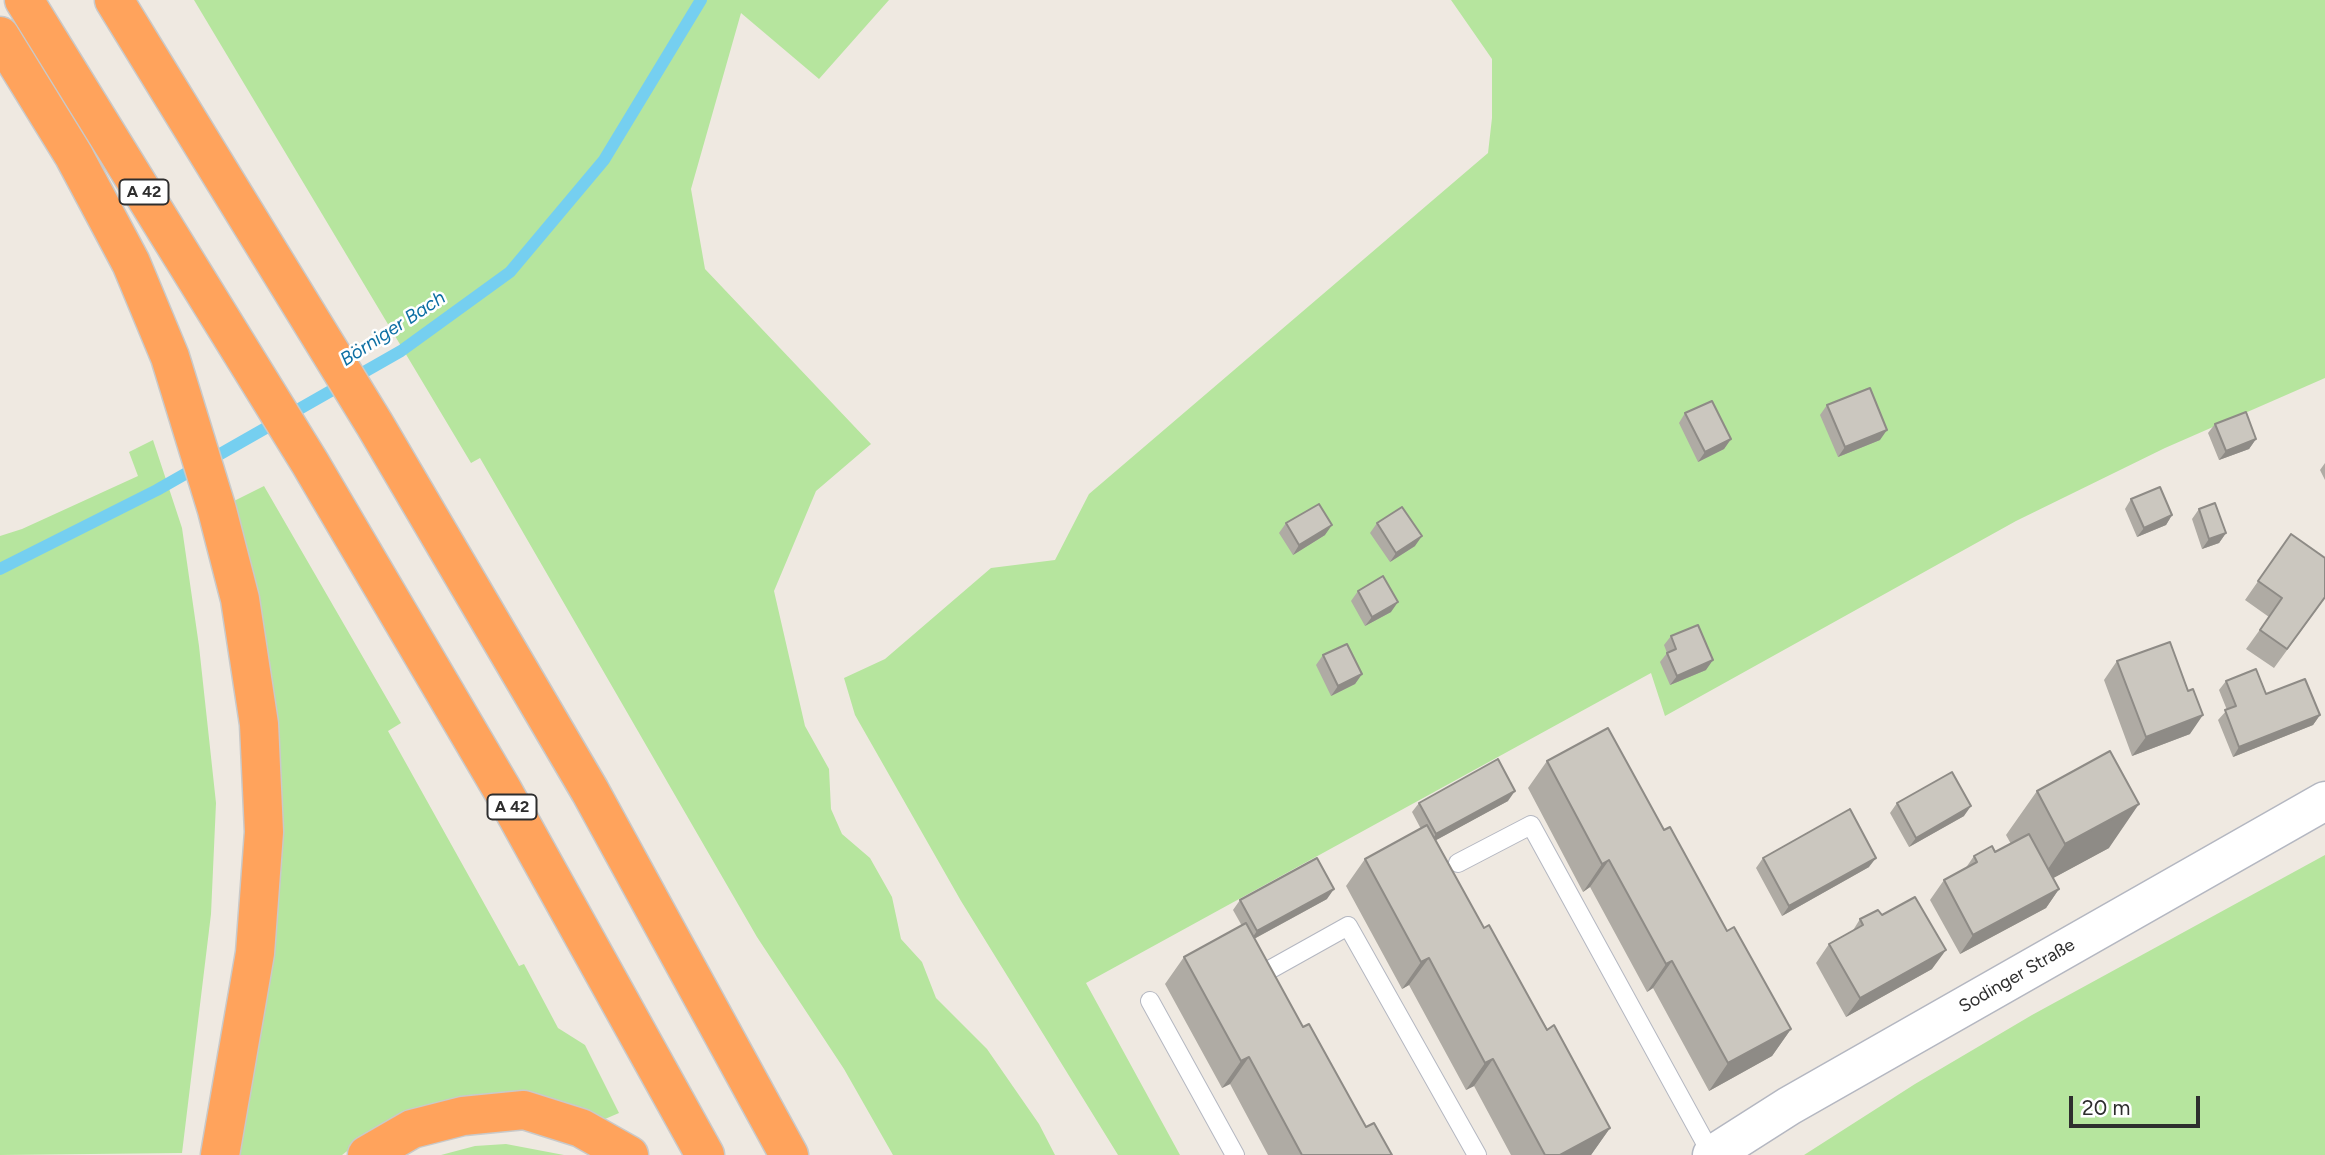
<!DOCTYPE html>
<html>
<head>
<meta charset="utf-8">
<style>
	body { margin:0 }
	#map { position:relative; width:2325px; height:1155px; overflow:hidden; background:#efe9e1; font-family:Figtree,sans-serif }
	canvas { display:block }
	.scale { position:absolute; left:2069px; top:1096px; width:131px; height:32px; box-sizing:border-box; border:4px solid #2e2e2e; border-top:0; padding-left:9px; font-size:21px; line-height:24px; white-space:nowrap; color:#2e2e2e; -webkit-text-stroke:5px #fff; paint-order:stroke }
</style>
</head>
<body>
<div id="map">
<canvas width="2325" height="1155"></canvas>
<div class="scale">20 m</div>
</div>
<script>
const context = document.querySelector('canvas').getContext('2d');
context.lineJoin = 'round';
function fill(path, color) { context.fillStyle = color; context.fill(path, 'evenodd'); }
const shape = rows => new Path2D(rows.map(r => 'M' + r).join(''));
function trace(path, color, width, dash) { context.strokeStyle = color; context.lineWidth = width; context.lineCap = dash ? 'butt' : 'round'; context.setLineDash(dash || []); context.stroke(path); }
function write(font, color, halo, rows, align = 'center') {
  context.font = font + ' Figtree,sans-serif'; context.lineWidth = 5; context.setLineDash([]); context.textBaseline = 'middle'; context.strokeStyle = halo; context.fillStyle = color; for (const [text, x, y, turn = 0] of rows) {
    context.save(); context.translate(x, y); context.rotate((+turn || 0) * Math.PI / 180); context.textAlign = isNaN(turn) ? turn : align; if (halo) context.strokeText(text, 0, 0); context.fillText(text, 0, 0); context.restore();
  }
}
const green = shape([
	[194,0,889,0,819,79,741,13,691,189,705,269,871,444,816,491,774,591,805,726,829,769,831,809,842,834,870,858,892,897,901,939,922,962,936,998,987,1049,1039,1124,1055,1155,893,1155,844,1069,757,937,480,458,471,463],
	[1451,0,2325,0,2325,378,2165,448,2016,521,1665,716,1651,673,1086,983,1180,1155,1118,1155,961,901,855,715,844,678,885,659,991,568,1055,560,1089,494,1488,153,1492,118,1492,59],
	[153,440,182,528,199,646,216,803,211,914,182,1153,0,1155,0,536,22,529,138,476,129,452],
	[264,486,401,723,388,731,519,966,524,964,558,1028,585,1045,619,1113,605,1119,558,1100,525,1093,497,1093,460,1097,359,1142,342,1155,234,1155,262,617,234,501],
	[2325,855,2325,1155,1804,1155,1915,1084,2032,1015],
	[506,1144,564,1155,441,1155,475,1146]
]);
const stream = shape([
	[0,569,157,490,401,351,510,272,604,160,701,0]
]);
const service = shape([
	[1458,863,1531,825,1712,1155],
	[1271,969,1348,926,1477,1155],
	[1150,1001,1235,1155]
]);
const secondary = shape([
	[1712,1155,1789,1106,2325,801]
]);
const motorway = shape([
	[24,0,310,463,503,791,705,1155],
	[114,0,375,425,590,791,789,1155],
	[0,36,74,156,131,263,170,357,217,510,240,599,259,724,264,832,255,953,220,1155],
	[367,1155,412,1129,463,1116,524,1110,581,1128,629,1155]
]);
const wall = shape([
	[1827,405,1880,440,1838,457,1820,415],
	[1685,413,1731,439,1724,449,1698,462,1679,423],
	[2215,424,2256,439,2249,449,2219,460,2208,433],
	[2325,463,2325,480,2320,470],
	[2131,499,2172,515,2166,525,2137,537,2125,509],
	[2199,509,2226,533,2219,543,2202,549,2192,519],
	[1286,523,1325,535,1293,555,1279,533],
	[1377,523,1415,546,1390,562,1370,533],
	[2291,534,2325,598,2274,668,2246,649,2269,617,2245,600],
	[1358,591,1391,612,1365,626,1351,601],
	[1671,636,1706,670,1670,685,1660,662,1667,653,1664,645],
	[1323,655,1362,674,1355,684,1331,696,1316,665],
	[2117,661,2190,734,2132,756,2104,680],
	[2226,681,2266,694,2320,715,2313,725,2233,757,2218,720,2227,710,2219,690],
	[1547,761,1664,830,1727,931,1791,1029,1772,1056,1709,1091,1653,988,1647,992,1590,887,1583,892,1528,788],
	[2037,791,2109,848,2053,878,2059,889,2046,908,1960,954,1930,900,1944,880,1965,869,1974,856,1995,852,2011,844,2006,835],
	[1508,801,1436,840,1484,928,1610,1128,1591,1155,1511,1155,1474,1086,1466,1090,1409,985,1402,989,1346,886,1365,859,1421,829,1412,812,1419,803],
	[1897,803,1964,816,1909,847,1890,813],
	[1763,858,1869,867,1782,916,1756,868],
	[1327,899,1254,939,1303,1027,1366,1127,1392,1155,1268,1155,1230,1084,1222,1088,1165,984,1184,957,1242,926,1233,910,1240,900],
	[1860,919,1932,969,1846,1017,1816,963,1829,944,1852,932]
]);
const shadedWall = shape([
	[1887,430,1880,440,1838,457,1845,447],
	[1731,439,1724,449,1698,462,1705,452],
	[2256,439,2249,449,2219,460,2226,451],
	[2172,515,2166,525,2137,537,2144,528],
	[1332,525,1325,535,1293,555,1299,545],
	[2226,533,2219,543,2202,549,2209,539],
	[1422,536,1415,546,1390,562,1396,553],
	[1398,602,1391,612,1365,626,1372,617],
	[1713,660,1706,670,1670,685,1677,676],
	[1362,674,1355,684,1331,696,1338,686],
	[2203,715,2190,734,2132,756,2146,737],
	[2320,715,2313,725,2233,757,2239,747],
	[1515,791,1508,801,1429,844,1436,834],
	[2139,804,2109,848,2035,888,2065,844],
	[1971,806,1964,816,1909,847,1916,838],
	[1876,858,1869,867,1782,916,1789,906],
	[1609,860,1590,887,1583,892,1602,864],
	[1334,889,1327,899,1250,941,1257,931],
	[2059,889,2046,908,1960,954,1973,935],
	[1946,950,1932,969,1846,1017,1860,998],
	[1429,958,1409,985,1402,989,1421,962],
	[1672,961,1653,988,1647,992,1666,964],
	[1791,1029,1772,1056,1709,1091,1728,1063],
	[1249,1057,1230,1084,1222,1088,1241,1061],
	[1493,1059,1474,1086,1466,1090,1485,1063],
	[1610,1128,1591,1155,1560,1155]
]);
const building = shape([
	[1870,388,1887,430,1845,447,1827,405,1870,388],
	[1712,401,1731,439,1705,452,1685,413,1712,401],
	[2246,412,2256,439,2226,451,2215,424,2246,412],
	[2160,487,2172,515,2144,528,2131,499,2160,487],
	[2215,503,2226,533,2209,539,2199,509,2215,503],
	[1319,504,1332,525,1299,545,1286,523,1319,504],
	[1402,507,1422,536,1396,553,1377,523,1402,507],
	[2291,534,2325,558,2325,597,2287,649,2260,630,2282,598,2258,581,2291,534],
	[1383,576,1398,602,1372,617,1358,591,1383,576],
	[1698,625,1713,660,1677,676,1667,653,1676,649,1671,636,1698,625],
	[2170,642,2188,691,2193,689,2203,715,2146,737,2117,661,2170,642],
	[1347,644,1362,674,1338,686,1323,655,1347,644],
	[2256,669,2266,694,2305,679,2320,715,2239,747,2225,710,2236,706,2226,681,2256,669],
	[1608,728,1664,830,1670,827,1727,931,1734,927,1791,1029,1728,1063,1672,961,1666,964,1609,860,1602,864,1547,761,1608,728],
	[2110,751,2139,804,2065,844,2037,791,2110,751],
	[1498,759,1515,791,1436,834,1419,803,1498,759],
	[1952,772,1971,806,1916,838,1897,803,1952,772],
	[1850,809,1876,858,1789,906,1763,858,1850,809],
	[1427,825,1484,928,1489,925,1547,1030,1554,1025,1610,1128,1560,1155,1545,1155,1493,1059,1485,1063,1429,958,1421,962,1365,859,1427,825],
	[2029,834,2059,889,1973,935,1944,880,1977,862,1974,856,1992,846,1995,852,2029,834],
	[1317,858,1334,889,1257,931,1240,900,1317,858],
	[1915,897,1946,950,1860,998,1829,944,1863,925,1860,919,1878,910,1882,915,1915,897],
	[1246,923,1303,1027,1309,1024,1366,1127,1374,1123,1392,1155,1302,1155,1249,1057,1241,1061,1184,957,1246,923]
]);
const shields = [
	[144,192,49],
	[512,807,49]
];
const shieldNames = [
	["A 42",144,192],
	["A 42",512,807]
];
const streetNames = [
	["Sodinger Straße",2017,976,-30]
];
const waterNames = [
	["Börniger Bach",393,329,-33]
];
fill(green, '#b6e59e');
trace(stream, '#75cff0', 12);
trace(service, '#b4b7c1', 20);
trace(secondary, '#b4b7c1', 41);
trace(motorway, '#c9c9c9', 41);
trace(service, '#fff', 18);
trace(secondary, '#fff', 38);
trace(motorway, '#ffa35c', 38);
fill(wall, '#afaba4');
fill(shadedWall, '#8e8b86');
fill(building, '#cbc7bf');
trace(building, '#8e8b86', 2);
for (const [x, y, w] of shields) { const box = new Path2D(); box.roundRect(x - w / 2, y - 12.5, w, 25, 5); context.fillStyle = '#fff'; context.fill(box); trace(box, '#2e2e2e', 2); }
write('bold 16px', '#2e2e2e', null, shieldNames);
write('18px', '#2e2e2e', '#fff', streetNames);
write('italic 19px', '#0d6fa3', '#fff', waterNames);
</script>
</body>
</html>
